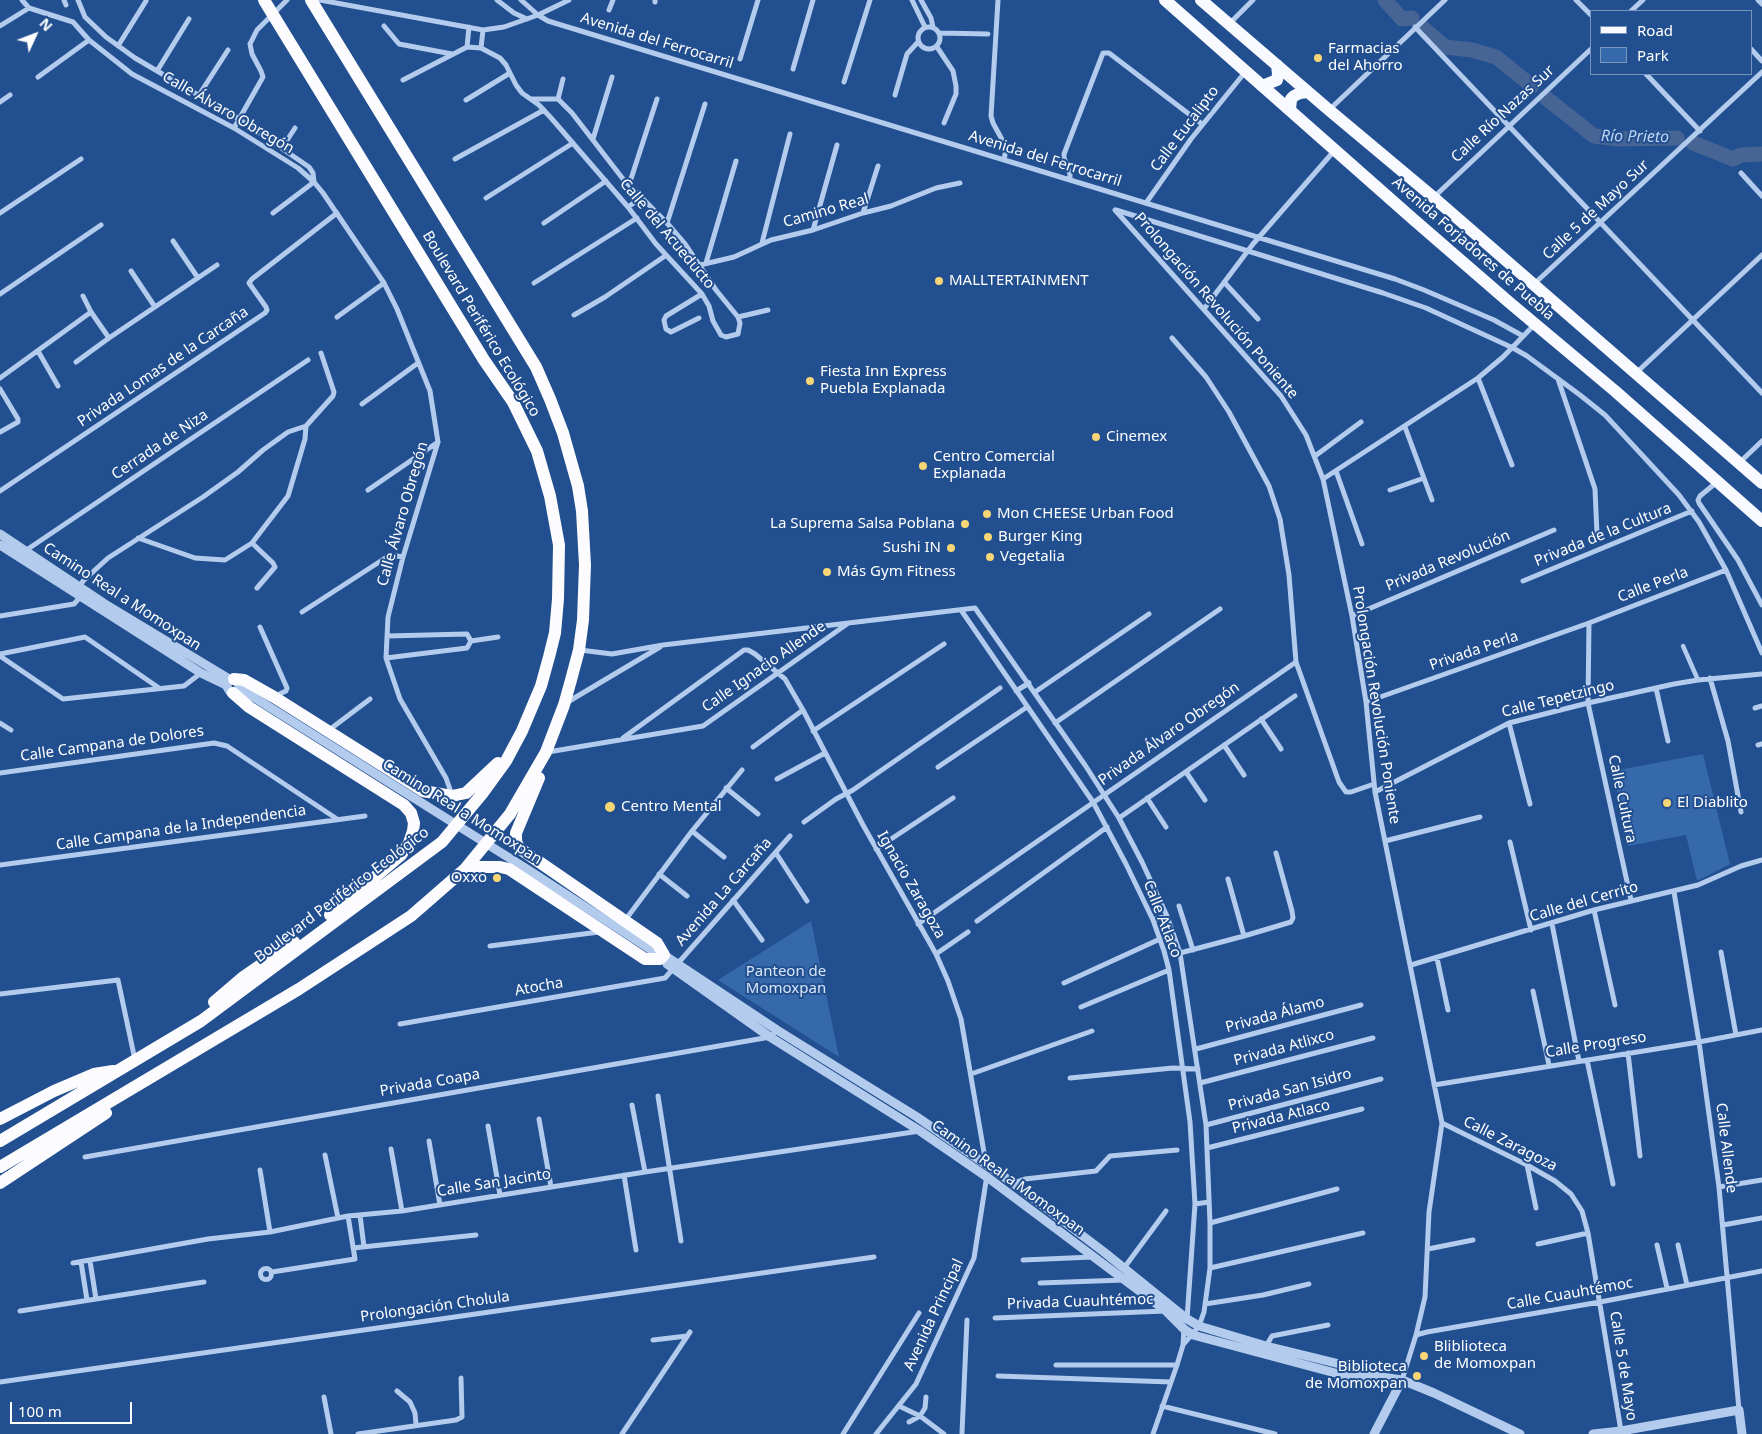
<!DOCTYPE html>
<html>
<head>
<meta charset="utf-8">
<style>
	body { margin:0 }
	#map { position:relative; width:1762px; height:1434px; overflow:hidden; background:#224f8f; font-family:"Noto Sans",sans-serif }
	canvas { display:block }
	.legend { position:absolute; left:1590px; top:10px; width:162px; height:65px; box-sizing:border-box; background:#224f8f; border:1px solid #7a95bc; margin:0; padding:6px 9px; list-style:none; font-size:15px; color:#fff }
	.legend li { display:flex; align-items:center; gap:10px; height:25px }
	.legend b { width:25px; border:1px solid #7a95bc }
	.north { position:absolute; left:10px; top:10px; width:50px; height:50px; -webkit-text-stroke:4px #224f8f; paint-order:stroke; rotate:47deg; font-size:14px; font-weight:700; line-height:20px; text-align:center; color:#fff }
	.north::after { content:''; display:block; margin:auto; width:18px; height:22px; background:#fff; clip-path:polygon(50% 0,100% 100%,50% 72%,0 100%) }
	.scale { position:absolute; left:10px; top:1402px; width:122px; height:22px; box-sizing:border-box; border:2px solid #fff; border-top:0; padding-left:6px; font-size:15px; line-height:18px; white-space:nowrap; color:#fff; -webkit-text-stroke:4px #224f8f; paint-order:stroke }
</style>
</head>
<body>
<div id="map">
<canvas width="1762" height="1434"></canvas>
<ul class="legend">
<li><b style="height:6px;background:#f8faff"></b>Road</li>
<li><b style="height:14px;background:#3668ac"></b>Park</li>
</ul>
<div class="north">N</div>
<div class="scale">100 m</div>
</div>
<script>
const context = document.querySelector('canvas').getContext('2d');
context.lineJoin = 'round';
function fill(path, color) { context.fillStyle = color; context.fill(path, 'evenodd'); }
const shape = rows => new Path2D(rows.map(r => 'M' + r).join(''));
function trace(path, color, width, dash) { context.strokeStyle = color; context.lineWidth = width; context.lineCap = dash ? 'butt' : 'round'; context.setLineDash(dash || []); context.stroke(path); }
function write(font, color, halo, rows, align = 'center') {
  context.font = font + ' "Noto Sans",sans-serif'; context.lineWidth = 4; context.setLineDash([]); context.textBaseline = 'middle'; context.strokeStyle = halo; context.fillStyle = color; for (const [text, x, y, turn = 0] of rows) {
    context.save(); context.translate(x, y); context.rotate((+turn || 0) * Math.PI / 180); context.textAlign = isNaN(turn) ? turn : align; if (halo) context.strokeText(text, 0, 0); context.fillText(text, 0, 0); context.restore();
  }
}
const green = shape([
	[1703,754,1730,864,1697,881,1686,835,1628,846,1613,771],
	[811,921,839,1057,718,980]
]);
const river = shape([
	[1385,0,1402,19,1412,18],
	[1423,28,1445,47,1472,50,1496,57,1532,86],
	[1546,98,1594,136,1619,139,1677,138],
	[1693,143,1733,159,1741,155,1762,154]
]);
const pedestrian = shape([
	[1683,646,1698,680]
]);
const minor = shape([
	[22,0,29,8,73,22,89,40,132,74,234,128,298,168,314,182,323,193,384,283,397,309,430,391,438,442,403,557,388,617,386,658,400,699,446,778,452,795],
	[64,0,66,5],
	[78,0,85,17,106,37,135,58,239,119,309,167,313,173,314,182,273,213],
	[320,0,483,30,504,27,538,15,569,0],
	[497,0,514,13,527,19],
	[521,0,538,15,548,21,1395,279,1424,290,1494,320,1523,336],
	[912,0,925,27],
	[921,0,931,18,933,27],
	[998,0,991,116,993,123,1005,145,1006,149,1004,160],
	[1576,0,1591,15],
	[1758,0,1762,4],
	[655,2,655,0],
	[609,10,613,0],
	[1631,11,1643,0],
	[1229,24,1253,0],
	[0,26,29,8],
	[384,26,399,44,452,54],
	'918 38a11 11 0 1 1 22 0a11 11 0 1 1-22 0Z',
	[1415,27,1762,393],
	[940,33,988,34],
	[118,46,146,1],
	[467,47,481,48,500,58,506,65,516,85,522,93,539,105,552,119,628,207,656,244,702,294,709,306,713,321,721,335,726,337,738,334,740,323,738,317,716,290,685,244,667,223,623,179,572,113,558,99,531,99],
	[467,47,469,27],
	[937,47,953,71,956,86,956,94,944,123],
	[481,48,483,30],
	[1751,49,1762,61],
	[740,59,758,0],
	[793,69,813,0],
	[157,71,189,19],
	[1646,74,1700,131],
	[38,77,89,40],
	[403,80,467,47],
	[844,82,870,0],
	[199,95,228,50],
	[895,95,907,54,918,42],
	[558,99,563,79],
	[466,100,510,73],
	[0,102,10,95],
	[1329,110,1445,0],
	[234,128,263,77,261,71,252,54,250,44,257,30,287,0],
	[593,139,612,77],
	[282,148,295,128],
	[455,159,544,110],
	[1741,173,1762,196],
	[1070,180,1070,174,1064,158,1064,154,1103,53,1109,53,1202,124],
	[629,185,657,99],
	[1434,197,1591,49],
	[486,198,573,143],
	[1146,203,1191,139,1246,71],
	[628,207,641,198],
	[1115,210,1281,396,1306,435,1323,479,1352,616,1366,702,1375,792,1442,1123,1429,1212,1425,1297,1416,1335,1402,1380],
	[1116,210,1383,293,1426,308,1513,348,1527,356,1580,395,1605,415,1679,495,1699,522,1726,570,1762,653],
	[0,213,81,159],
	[863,213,878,166],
	[544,223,606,181],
	[667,223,705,104],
	[813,230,837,145],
	[173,241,198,278],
	[762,243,790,134],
	[706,263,736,161],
	[700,265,734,257,771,240,813,230,863,213,891,206,936,188,960,183],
	[131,271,155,307],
	[1224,282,1258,319],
	[534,283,637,218],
	[1534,284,1762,72],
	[0,294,101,225],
	[83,296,91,312,109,338],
	[1204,309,1253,244,1334,151],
	[574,315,605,297,665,256],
	[337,317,384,283],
	[738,317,768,310],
	[699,318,671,332,666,329,665,325,664,320,666,316,702,294],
	[1172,338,1206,377,1229,412,1269,486,1280,519,1289,575,1296,662,1339,782,1346,792,1351,792,1374,784],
	[38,351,58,386],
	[76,362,109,338,217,265],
	[1636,373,1762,255],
	[0,378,91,312],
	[1478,378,1512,465],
	[1558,379,1595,489,1597,534],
	[0,389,18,419,18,422,0,432],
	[362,404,418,363],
	[1405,427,1432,500],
	[1315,456,1361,422],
	[1739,463,1762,441],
	[1336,471,1362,544],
	[1323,479,1478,378,1503,357,1535,324],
	[1717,482,1700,496,1698,500,1699,503,1738,560,1762,605],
	[368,490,438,442],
	[1390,490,1424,478],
	[0,491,265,313,267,310,266,307,249,283,252,279,337,213],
	[138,538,195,558,225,560,252,543,288,496,305,439,306,426],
	[252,543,273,563,275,567,257,588],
	[25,551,308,360],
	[1523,581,1692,511],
	[79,588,83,581,108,558,203,497,238,472,263,450,288,432,306,426,333,396,334,392,321,353],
	[961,610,1093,802,1126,864,1153,920,1164,951,1169,970,1190,1122,1195,1204,1187,1319],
	[302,612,390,555,403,557],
	[0,616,74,604,82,595],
	[1352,616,1554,530],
	[1589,623,1588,703,1631,900],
	[260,627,287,688,286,691,275,696],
	[387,636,467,634,471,641],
	[471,641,498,637],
	[580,650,612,654,663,645,975,608,1085,765,1119,818,1142,862,1167,916,1180,953,1206,1125,1210,1223,1210,1268,1204,1312,1199,1326,1183,1345],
	[0,654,85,637,159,688],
	[0,656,63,699,184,686,201,673],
	[386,658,467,648,471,641],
	[1710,678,1728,741,1741,812],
	[1656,688,1668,741],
	[1016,691,1029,683],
	[1035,692,1149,614],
	[1366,702,1589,623,1726,570],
	[566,703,660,647],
	[1755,708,1762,706],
	[1261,719,1281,749],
	[0,723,11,730],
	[1055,723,1220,609],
	[1509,723,1530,804],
	[329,730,370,699],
	[813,731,944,644],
	[623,738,744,650,748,650,755,654,785,679,803,710,863,825,936,954,948,981,961,1019,986,1164],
	[1224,745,1244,775],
	[1758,745,1762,744],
	[753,747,803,710],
	[548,752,703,726,847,624],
	[938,767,1027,707],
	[1186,772,1205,800],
	[0,773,214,743,227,746,337,819],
	[777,779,825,753],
	[726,788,758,814],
	[1375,792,1509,723,1588,703,1674,684,1698,680,1762,674],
	[1147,798,1166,827],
	[1119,818,1295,696],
	[804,822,836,799,853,790,1000,688],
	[692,831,724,857],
	[1385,841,1480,817],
	[1510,842,1531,930],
	[876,849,953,798],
	[776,853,807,901],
	[0,865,365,816],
	[659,874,687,896],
	[1228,879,1244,936],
	[1674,892,1699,1042,1719,1187,1739,1410],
	[733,900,762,940],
	[1179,906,1193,950],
	[1594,910,1615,1005],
	[626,919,692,831,742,770],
	[1153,920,1167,916],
	[977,921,1107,827],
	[918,924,1296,662],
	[1552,924,1579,1061],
	[490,946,599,932],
	[1721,952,1736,1035],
	[1180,953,1244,936,1291,922,1293,918,1292,911,1276,853],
	[936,954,968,932],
	[1437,958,1448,1010],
	[1411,965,1594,910,1698,885,1741,866,1762,860],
	[1064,983,1160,939],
	[1533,991,1549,1065],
	[0,994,118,980,135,1060],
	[1081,1007,1169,970],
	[400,1024,665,978,790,836],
	[1196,1049,1361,1005],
	[1628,1053,1640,1156],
	[1587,1060,1613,1184],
	[971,1074,1092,1031],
	[1070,1078,1173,1068,1198,1069],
	[1200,1083,1373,1038],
	[1434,1085,1699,1042,1762,1030],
	[658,1096,681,1241],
	[632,1105,645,1172],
	[539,1119,551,1187],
	[1442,1123,1527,1165,1555,1181,1571,1194,1582,1211,1588,1233,1621,1431],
	[1206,1125,1381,1079],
	[488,1126,500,1195],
	[429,1141,440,1205],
	[1207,1148,1362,1109],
	[391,1149,402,1211],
	[325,1155,338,1218],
	[85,1157,770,1037,777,1030],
	[1527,1165,1536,1208],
	[260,1170,270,1232],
	[624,1175,636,1250],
	[1013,1183,1025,1179,1096,1171,1110,1156,1177,1150],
	[1719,1187,1762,1180],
	[1195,1204,1209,1202],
	[360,1215,364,1247],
	[1210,1223,1337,1189],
	[1723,1225,1762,1218],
	[1538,1244,1588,1233],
	[1657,1245,1667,1288],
	[1678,1245,1687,1285],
	[353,1248,476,1235],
	[1428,1249,1473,1240],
	[1023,1260,1093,1257],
	[90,1261,96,1299],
	[81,1262,87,1300],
	[73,1263,208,1239,270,1232,348,1216,402,1211,645,1172,920,1131],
	[1124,1268,1166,1211],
	[1210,1268,1363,1233],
	'260.5 1274a5.5 5.5 0 1 1 11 0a5.5 5.5 0 1 1-11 0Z',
	[272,1272,355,1259,348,1216],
	[1040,1283,1124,1280],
	[1205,1304,1263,1295,1309,1284],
	[20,1311,204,1282],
	[995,1318,1165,1311],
	[1416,1335,1427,1332,1600,1302,1762,1271],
	[653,1340,687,1336],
	[1266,1346,1272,1336,1328,1325],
	[1056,1365,1177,1365],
	[998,1376,1171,1382],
	[0,1382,874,1257],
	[397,1391,410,1402,415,1413,416,1424],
	[324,1397,331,1434],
	[899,1406,920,1416,944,1434],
	[1162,1406,1275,1434],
	[909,1422,920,1416,925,1408,926,1397],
	[962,1433,967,1320],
	[358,1434,456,1420,462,1417,461,1378],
	[622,1434,690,1332],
	[843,1434,919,1313],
	[876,1434,916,1384,974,1258,987,1175],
	[1153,1434,1177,1365,1183,1345,1184,1328]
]);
const tertiary = shape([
	[0,534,105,604,231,680],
	[0,545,201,673,226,685],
	[255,698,239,691,234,693,230,692,227,687,227,683,231,680,236,680,240,687,255,698,530,871,653,951,664,955,777,1030,917,1117,1013,1183,1104,1252,1187,1319,1199,1326,1266,1346,1356,1368,1367,1375],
	[667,964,770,1037,920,1131,987,1177,1166,1311,1184,1329,1193,1335,1354,1378,1367,1375,1402,1380,1434,1393,1520,1434],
	[1374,1434,1402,1380],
	[1593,1434,1621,1431,1739,1410,1742,1434]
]);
const primary = shape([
	[1165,0,1413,219,1510,303,1615,391,1762,521],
	[1201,0,1329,110,1433,197,1762,483],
	[1262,86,1277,80,1278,74,1277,65],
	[1290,110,1291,99,1294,96,1300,93,1307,92]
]);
const trunk = shape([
	[234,679,244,680,274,697,423,791,452,796,466,793,498,763],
	[233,693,249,707,404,805,411,813,414,823,413,831,409,843,401,855,330,915],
	[465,869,480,867,500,867,509,869,645,959,660,959,664,955,657,943,519,848,516,841,516,833,539,778],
	[214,1002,242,978,294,942],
	[0,1119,54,1091,94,1074,113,1071],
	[0,1141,201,1021,442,842,482,794,506,761,522,731,541,686,549,657,555,633,558,599,559,545,550,496,537,451,513,402,484,360,264,0],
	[0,1167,299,989,411,916,465,869,510,814,546,752,564,705,571,680,579,650,583,620,585,565,582,511,578,486,563,433,550,399,536,367,311,0],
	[0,1183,106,1113]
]);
const markers = [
	[1318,58,5,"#f8d675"],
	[939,281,5,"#f8d675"],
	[810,381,5,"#f8d675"],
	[1096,437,5,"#f8d675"],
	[923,466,5,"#f8d675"],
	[987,514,5,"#f8d675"],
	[965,524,5,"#f8d675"],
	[988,537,5,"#f8d675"],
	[951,548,5,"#f8d675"],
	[990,557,5,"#f8d675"],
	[827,572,5,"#f8d675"],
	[1667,803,5,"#f8d675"],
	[610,807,6,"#f8d675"],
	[497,878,5,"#f8d675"],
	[1424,1356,5,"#f8d675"],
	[1417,1376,5,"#f8d675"]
];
const streetNames = [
	["Avenida del Ferrocarril",657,41,17],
	["Calle Álvaro Obregón",228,113,30],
	["Calle Río Nazas Sur",1503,114,-43],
	["Calle Eucalipto",1185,129,-53],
	["Avenida del Ferrocarril",1045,159,17],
	["Calle 5 de Mayo Sur",1596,210,-43],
	["Camino Real",826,211,-16],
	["Calle del Acueducto",667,234,50],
	["Avenida Forjadores de Puebla",1473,249,41],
	["Prolongación Revolución Poniente",1216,306,49],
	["Boulevard Periférico Ecológico",481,324,59],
	["Privada Lomas de la Carcaña",163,367,-34],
	["Cerrada de Niza",160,445,-34],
	["Calle Álvaro Obregón",403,514,-74],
	["Privada de la Cultura",1603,535,-22],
	["Privada Revolución",1448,561,-23],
	["Calle Perla",1653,585,-21],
	["Camino Real a Momoxpan",122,597,33],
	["Privada Perla",1474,651,-19],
	["Calle Ignacio Allende",764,667,-35],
	["Calle Tepetzingo",1558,699,-14],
	["Prolongación Revolución Poniente",1376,705,81],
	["Privada Álvaro Obregón",1169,734,-35],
	["Calle Campana de Dolores",112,744,-8],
	["Calle Cultura",1622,799,78],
	["Camino Real a Momoxpan",462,812,32],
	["Calle Campana de la Independencia",181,828,-8],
	["Ignacio Zaragoza",911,885,60],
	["Avenida La Carcaña",724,892,-49],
	["Boulevard Periférico Ecológico",342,895,-37],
	["Calle del Cerrito",1584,902,-16],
	["Calle Atlaco",1162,919,69],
	["Atocha",539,987,-10],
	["Privada Álamo",1275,1015,-15],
	["Calle Progreso",1596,1045,-9],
	["Privada Atlixco",1284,1048,-15],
	["Privada Coapa",430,1083,-10],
	["Privada San Isidro",1290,1090,-15],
	["Privada Atlaco",1281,1117,-14],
	["Calle Zaragoza",1510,1144,27],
	["Calle Allende",1726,1148,83],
	["Camino Real a Momoxpan",1008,1178,36],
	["Calle San Jacinto",494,1183,-9],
	["Calle Cuauhtémoc",1570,1294,-10],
	["Privada Cuauhtémoc",1080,1302,-2],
	["Prolongación Cholula",435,1307,-8],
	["Avenida Principal",934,1315,-65],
	["Calle 5 de Mayo",1623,1366,81]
];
const poiNames = [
	["Farmacias",1328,49],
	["del Ahorro",1328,66],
	["MALLTERTAINMENT",949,281],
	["Fiesta Inn Express",820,372],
	["Puebla Explanada",820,389],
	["Cinemex",1106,437],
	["Centro Comercial",933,457],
	["Explanada",933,474],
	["Mon CHEESE Urban Food",997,514],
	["La Suprema Salsa Poblana",955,524,"right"],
	["Burger King",998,537],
	["Sushi IN",941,548,"right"],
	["Vegetalia",1000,557],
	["Más Gym Fitness",837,572],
	["El Diablito",1677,803],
	["Centro Mental",621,807],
	["Oxxo",487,878,"right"],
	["Bliblioteca",1434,1347],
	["de Momoxpan",1434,1364],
	["Biblioteca",1407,1367,"right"],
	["de Momoxpan",1407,1384,"right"]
];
const parkNames = [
	["Panteon de",786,972],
	["Momoxpan",786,989]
];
const waterNames = [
	["Río Prieto",1635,137,1]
];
fill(green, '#3668ac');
trace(river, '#476594', 15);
trace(pedestrian, '#b3cbec', 4.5);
trace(minor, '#b3cbec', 5);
trace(tertiary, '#b3cbec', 9);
trace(primary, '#f8faff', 12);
trace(trunk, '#fcfcff', 12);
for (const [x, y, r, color] of markers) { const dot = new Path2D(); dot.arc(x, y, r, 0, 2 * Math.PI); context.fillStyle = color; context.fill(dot); trace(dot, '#224f8f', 2); }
write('15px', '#fff', '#224f8f', streetNames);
write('15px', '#fff', '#224f8f', poiNames, 'left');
write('15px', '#d8e6f9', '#224f8f', parkNames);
write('italic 16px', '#bfd5f3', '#224f8f', waterNames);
</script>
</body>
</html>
